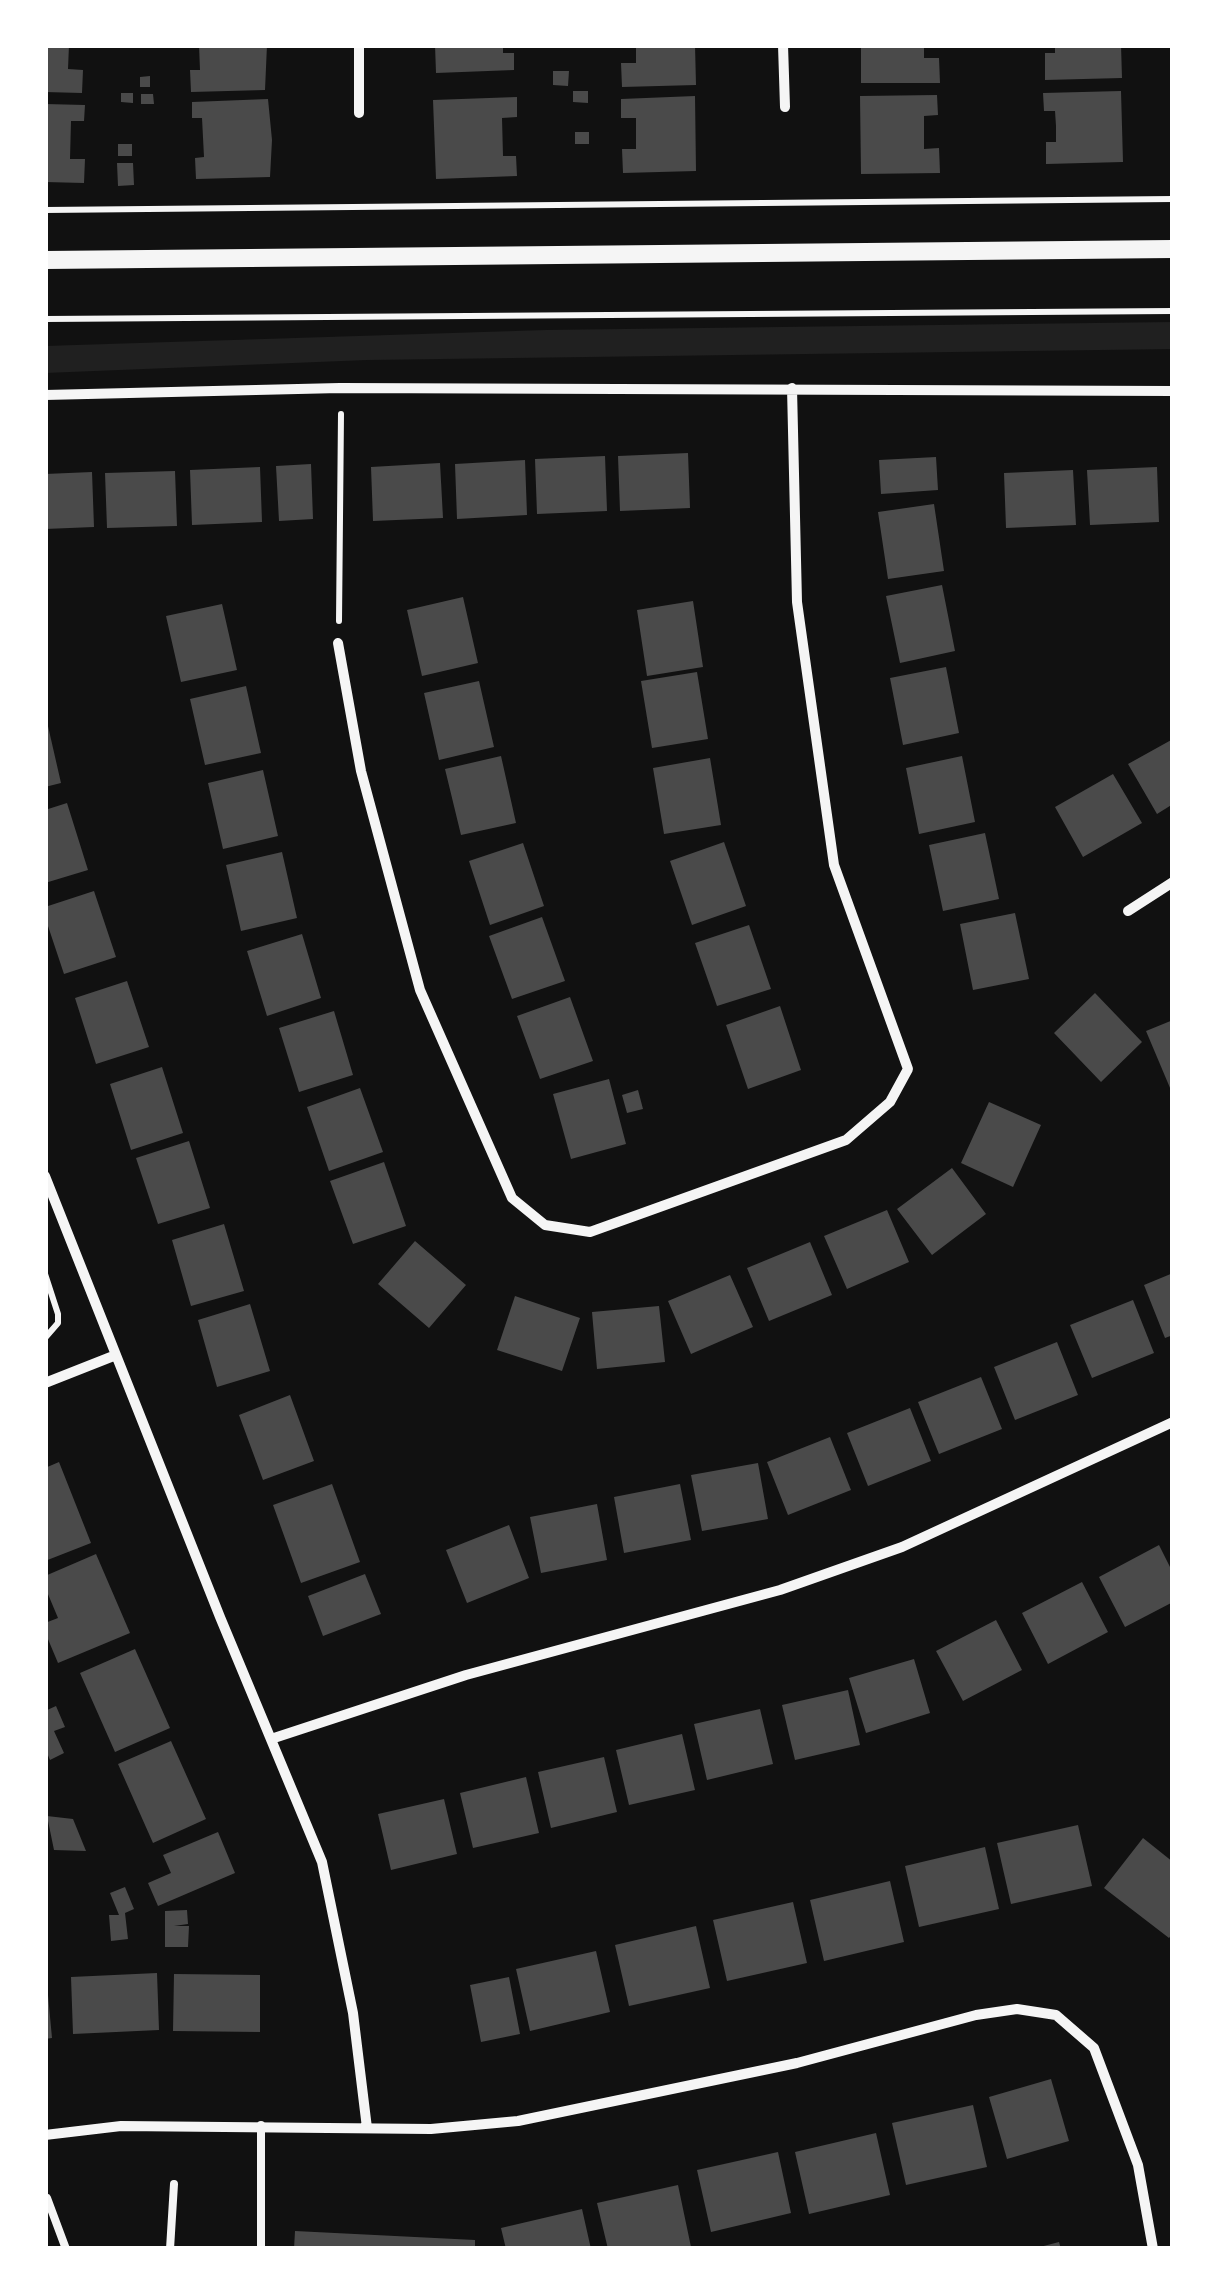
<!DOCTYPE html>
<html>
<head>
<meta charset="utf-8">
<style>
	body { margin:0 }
	#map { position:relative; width:1218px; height:2294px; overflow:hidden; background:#111; font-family:"Titillium Web",sans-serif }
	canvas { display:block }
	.frame { position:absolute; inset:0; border:48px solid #fff; pointer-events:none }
</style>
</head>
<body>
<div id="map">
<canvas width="1218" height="2294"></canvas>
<div class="frame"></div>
</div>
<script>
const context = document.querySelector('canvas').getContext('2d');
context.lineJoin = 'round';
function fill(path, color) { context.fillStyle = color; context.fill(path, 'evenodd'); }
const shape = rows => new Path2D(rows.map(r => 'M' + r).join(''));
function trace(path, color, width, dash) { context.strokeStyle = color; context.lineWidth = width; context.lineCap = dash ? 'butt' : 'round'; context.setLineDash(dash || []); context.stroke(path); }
const green = shape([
	[1173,322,1173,349,367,360,45,373,45,346,546,330]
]);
const building = shape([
	[45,45,69,45,68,69,83,70,82,93,45,92],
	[199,45,267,45,265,90,191,92,190,70,200,70],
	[435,45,503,45,503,53,514,53,514,70,436,73],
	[636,45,695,45,696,85,622,87,621,63,636,63],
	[861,45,924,45,924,58,939,58,940,83,861,83],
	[1055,45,1121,45,1122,78,1045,80,1045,53,1055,53],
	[553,71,569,71,568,86,553,85],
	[150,76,150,87,140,87,140,77],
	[573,91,588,91,588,103,573,102],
	[1121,91,1123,162,1046,164,1046,142,1056,142,1056,126,1055,111,1044,111,1043,93],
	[121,93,133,93,133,103,121,102],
	[141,94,153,94,154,104,141,104],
	[937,95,938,115,924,116,924,149,939,148,940,173,861,174,860,96],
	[695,96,696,171,623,173,622,149,636,149,636,118,621,118,621,99],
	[517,97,517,117,502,118,503,156,516,156,517,176,436,179,433,100],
	[268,99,272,140,270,177,196,179,195,158,204,157,202,118,192,118,192,102],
	[45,104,85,105,84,121,71,121,70,159,85,159,84,183,45,182],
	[575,132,589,132,589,144,575,144],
	[118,144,132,144,132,156,118,156],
	[117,163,133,163,134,185,118,186],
	[688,453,690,508,620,511,618,456],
	[605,456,607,511,537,514,535,459],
	[936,457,938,490,881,494,879,460],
	[525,460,527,515,457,519,455,464],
	[440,463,443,518,373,521,371,467],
	[311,464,313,519,279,521,276,466],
	[260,467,262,522,192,525,190,470],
	[1157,467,1159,522,1090,525,1087,470],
	[1073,470,1076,525,1006,528,1004,473],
	[175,471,177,526,107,528,105,473],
	[92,472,94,527,45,529,45,474],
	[934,504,944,571,888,579,878,512],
	[942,585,955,651,900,663,886,596],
	[463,597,478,663,422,676,407,610],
	[693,601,703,667,647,676,637,610],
	[222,604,237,670,181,682,166,616],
	[946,667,959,733,903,745,890,678],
	[697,672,708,739,652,748,641,681],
	[479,681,494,747,439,760,424,693],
	[246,686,261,753,205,765,190,699],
	[45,713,61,783,45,787],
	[1173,739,1173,804,1157,814,1128,764],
	[501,756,516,823,461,835,445,769],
	[962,756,975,822,919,834,906,768],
	[710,758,721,825,664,834,653,768],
	[263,770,278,836,223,849,208,783],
	[1113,774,1142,823,1083,857,1055,807],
	[67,803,88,870,45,883,45,810],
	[985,833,999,899,943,911,929,845],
	[724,842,746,906,692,925,670,861],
	[523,843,544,906,490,925,469,861],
	[282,852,297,918,241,931,226,865],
	[94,891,116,957,64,974,45,917,45,907],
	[1015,913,1029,979,973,990,960,924],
	[542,917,565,981,512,999,489,936],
	[749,925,771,989,717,1006,695,943],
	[302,934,321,998,267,1016,247,951],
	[127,981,149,1047,96,1064,75,998],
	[1095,993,1142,1042,1101,1082,1054,1033],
	[570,997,593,1061,540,1079,517,1016],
	[780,1006,801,1070,748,1089,726,1025],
	[334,1011,353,1075,299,1092,279,1028],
	[1173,1020,1173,1095,1146,1031],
	[162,1067,183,1133,131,1150,110,1084],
	[609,1079,626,1144,571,1159,553,1094],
	[360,1088,383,1152,329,1171,307,1107],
	[638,1090,643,1109,627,1113,622,1095],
	[989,1102,1041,1125,1013,1187,961,1163],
	[189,1141,210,1208,158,1224,136,1158],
	[384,1162,406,1226,353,1244,330,1181],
	[952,1168,986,1214,932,1255,897,1209],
	[887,1210,909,1262,847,1289,824,1236],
	[224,1224,244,1291,191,1306,172,1240],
	[415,1241,466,1285,429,1328,378,1284],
	[810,1242,832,1295,769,1321,747,1268],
	[1173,1273,1173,1335,1165,1338,1144,1285],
	[730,1275,753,1327,691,1354,668,1301],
	[515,1296,580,1318,562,1371,497,1350],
	[1133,1300,1154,1353,1092,1378,1070,1325],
	[250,1304,270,1371,217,1387,198,1320],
	[659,1306,665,1362,597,1369,592,1312],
	[1057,1342,1078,1395,1015,1420,994,1367],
	[981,1377,1002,1429,939,1454,918,1402],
	[290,1395,314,1461,263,1480,239,1415],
	[910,1408,931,1461,868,1486,847,1433],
	[830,1437,851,1490,788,1515,767,1462],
	[59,1462,91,1543,45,1561,45,1468],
	[758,1463,768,1519,702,1531,691,1475],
	[332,1484,360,1562,301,1583,273,1505],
	[680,1484,691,1540,624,1553,614,1497],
	[597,1504,607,1560,541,1573,530,1517],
	[509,1525,529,1578,467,1603,446,1550],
	[1159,1545,1173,1573,1173,1602,1125,1627,1099,1577],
	[96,1554,130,1633,58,1663,45,1632,45,1623,58,1618,45,1587,45,1576],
	[365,1574,381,1614,323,1636,308,1596],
	[1082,1582,1108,1632,1048,1664,1022,1613],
	[996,1620,1022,1670,963,1701,936,1651],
	[135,1649,170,1728,115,1752,80,1673],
	[914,1659,930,1713,866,1733,849,1678],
	[848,1690,860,1745,795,1760,782,1705],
	[56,1706,65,1727,54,1731,64,1753,50,1760,45,1748,45,1711],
	[760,1709,773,1764,707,1780,694,1724],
	[682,1734,695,1790,629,1805,616,1750],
	[171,1741,206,1819,153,1843,118,1764],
	[604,1757,617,1812,551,1828,538,1772],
	[526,1777,539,1833,473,1848,460,1793],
	[444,1799,457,1854,391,1870,378,1814],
	[47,1816,73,1819,86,1851,54,1850],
	[1078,1825,1092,1886,1011,1904,997,1843],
	[218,1832,235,1873,158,1906,148,1883,171,1873,163,1855],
	[1143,1838,1173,1862,1173,1933,1169,1938,1104,1888],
	[985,1847,999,1909,919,1927,905,1866],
	[890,1881,904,1942,824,1961,810,1900],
	[125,1887,134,1909,125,1913,128,1939,111,1941,109,1915,119,1915,110,1893],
	[793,1902,807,1963,727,1981,713,1920],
	[187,1910,188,1924,174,1926,189,1926,188,1947,165,1947,165,1911],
	[696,1926,710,1988,629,2006,615,1945],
	[596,1951,610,2012,530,2031,516,1969],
	[157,1973,159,2030,73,2034,71,1977],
	[174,1974,260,1975,260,2032,173,2031],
	[509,1977,520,2034,481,2042,470,1985],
	[45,1995,48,1995,52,2038,45,2039],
	[1051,2079,1069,2141,1007,2159,989,2097],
	[973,2105,987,2167,906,2185,892,2123],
	[876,2133,890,2195,809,2214,795,2152],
	[778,2152,791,2213,711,2232,697,2170],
	[678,2185,691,2247,608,2249,597,2203],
	[582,2209,591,2249,506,2249,501,2228],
	[295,2231,475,2240,475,2249,294,2249],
	[1059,2242,1061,2249,1036,2249,1036,2248]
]);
const path = shape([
	[45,210,1173,199],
	[45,319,1173,311],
	[339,621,341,414],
	[45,1274,58,1314,58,1323,45,1338]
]);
const service = shape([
	[47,2198,66,2249],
	[170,2249,174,2184],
	[261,2249,261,2125]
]);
const minor = shape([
	[359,45,359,113],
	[783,45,785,107],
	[45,395,340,388,1173,391],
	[338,643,361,771,420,990,512,1198,545,1225,590,1232,846,1140,890,1102,908,1069,834,865,797,602,792,388],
	[1128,911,1173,882],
	[45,1176,220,1617,322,1862,353,2013,367,2128],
	[45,1383,116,1355],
	[271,1739,466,1675,780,1590,902,1547,1173,1422],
	[45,2135,121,2126,431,2129,518,2121,797,2063,976,2015,1017,2009,1056,2015,1094,2048,1138,2165,1153,2249]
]);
const tertiary = shape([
	[45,260,1173,249]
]);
fill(green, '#202020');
fill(building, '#4a4a4a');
trace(path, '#f5f5f5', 6);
trace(service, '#f5f5f5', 8);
trace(minor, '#f5f5f5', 10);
trace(tertiary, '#f5f5f5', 18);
</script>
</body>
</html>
